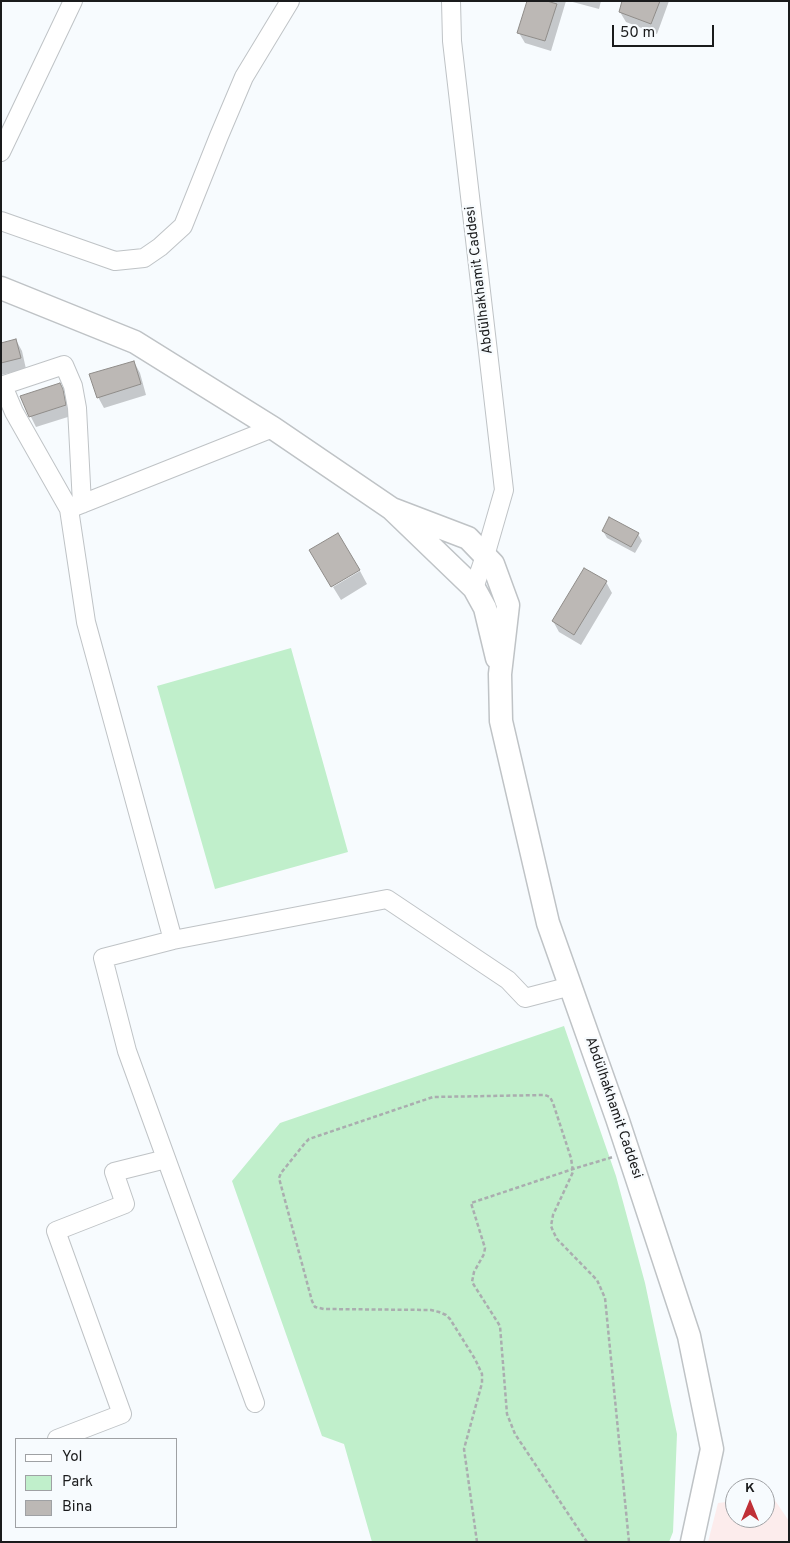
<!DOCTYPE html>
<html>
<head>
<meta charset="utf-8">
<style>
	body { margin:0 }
	#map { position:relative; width:790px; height:1543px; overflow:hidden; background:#f7fbfe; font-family:Overpass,sans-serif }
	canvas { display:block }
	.frame { position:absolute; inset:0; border:2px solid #1a1b1c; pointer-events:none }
	.legend { position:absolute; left:15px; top:1438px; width:162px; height:90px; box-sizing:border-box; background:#f7fbfe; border:1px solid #9fa1a4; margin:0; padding:6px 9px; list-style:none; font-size:15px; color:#1a1b1c }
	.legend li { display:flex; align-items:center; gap:10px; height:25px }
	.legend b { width:25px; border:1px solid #9fa1a4 }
	.north { position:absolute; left:725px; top:1478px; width:50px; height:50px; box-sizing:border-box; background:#f7fbfe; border:1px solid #9fa1a4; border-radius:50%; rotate:0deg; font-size:14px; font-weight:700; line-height:20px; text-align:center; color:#1a1b1c }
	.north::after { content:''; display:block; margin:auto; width:18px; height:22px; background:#c03037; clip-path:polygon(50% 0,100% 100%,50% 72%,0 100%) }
	.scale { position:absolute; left:612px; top:25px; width:102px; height:22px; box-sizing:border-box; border:2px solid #1a1b1c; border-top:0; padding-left:6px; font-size:15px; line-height:18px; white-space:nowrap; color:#1a1b1c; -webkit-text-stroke:4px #f7fbfe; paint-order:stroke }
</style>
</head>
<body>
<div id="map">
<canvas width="790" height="1543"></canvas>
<div class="frame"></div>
<ul class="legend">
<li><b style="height:6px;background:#fff"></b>Yol</li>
<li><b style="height:14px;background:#c0efcb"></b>Park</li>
<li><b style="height:14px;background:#bcb8b5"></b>Bina</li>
</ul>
<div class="north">K</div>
<div class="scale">50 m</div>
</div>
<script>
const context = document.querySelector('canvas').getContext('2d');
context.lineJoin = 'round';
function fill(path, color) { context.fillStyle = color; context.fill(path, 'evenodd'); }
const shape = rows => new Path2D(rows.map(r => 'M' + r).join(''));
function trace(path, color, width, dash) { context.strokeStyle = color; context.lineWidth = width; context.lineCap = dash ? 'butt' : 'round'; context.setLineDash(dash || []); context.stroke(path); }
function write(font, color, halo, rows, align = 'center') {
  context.font = font + ' Overpass,sans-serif'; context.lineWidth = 4.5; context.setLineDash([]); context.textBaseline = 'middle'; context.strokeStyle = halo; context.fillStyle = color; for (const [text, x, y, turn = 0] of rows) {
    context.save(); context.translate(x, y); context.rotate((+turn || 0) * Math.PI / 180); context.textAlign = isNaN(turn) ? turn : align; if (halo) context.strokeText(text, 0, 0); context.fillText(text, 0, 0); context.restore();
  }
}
const education = shape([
	[772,1496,789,1521,789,1542,708,1542,718,1503,735,1501,735,1518,765,1518,765,1497]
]);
const green = shape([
	[291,648,348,852,215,889,157,686],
	[564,1026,616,1176,645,1283,677,1434,673,1532,669,1542,372,1542,344,1444,322,1436,232,1181,280,1123]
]);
const shadow = shape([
	[528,1,566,1,551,51,525,43,519,33],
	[569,1,601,1,599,9],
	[624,1,669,1,657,34,626,22,620,12],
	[16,340,22,351,26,369,1,375,1,344],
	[134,362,140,373,146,395,104,408,98,397],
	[59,384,68,401,71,416,36,427,21,397],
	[603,531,638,534,642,541,635,553,607,538],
	[360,571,367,584,341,600,333,587],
	[606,582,612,593,581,645,559,632,553,621]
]);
const building = shape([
	[527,1,547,1,557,4,545,41,517,33,527,1],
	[622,1,660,1,651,24,619,12,622,1],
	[16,339,21,358,1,363,1,343,16,339],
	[134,361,141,384,97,398,89,374,134,361],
	[60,383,63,389,66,405,29,417,20,396,60,383],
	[609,517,639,533,631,547,602,531,609,517],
	[338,533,360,570,331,587,309,550,338,533],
	[584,568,607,581,574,635,552,621,584,568]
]);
const path = shape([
	[477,1542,464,1449,482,1383,482,1374,475,1359,450,1319,446,1315,439,1312,431,1310,324,1309,315,1307,312,1301,279,1178,281,1173,305,1143,309,1139,433,1097,545,1095,550,1097,553,1103,571,1158,573,1172,553,1215,551,1226,553,1231,557,1239,597,1280,605,1298,629,1542],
	[587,1542,515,1434,507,1414,500,1326,472,1282,474,1272,484,1254,485,1248,471,1203,573,1169,613,1157]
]);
const minor = shape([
	[451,1,452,41,504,490,485,556,474,588],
	[1,152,73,1],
	[1,221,115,261,144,258,160,247,183,226,219,136,244,77,290,1],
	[1,386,64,365,73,386,77,408,82,504],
	[3,386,14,412,69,509],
	[273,428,69,509,86,622,173,940,387,899,508,980,525,998,571,986],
	[173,940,103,958,127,1051,255,1403],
	[57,1439,122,1414,56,1231,125,1204,114,1172,166,1159]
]);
const major = shape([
	[1,288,135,342,273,428,392,509,474,588,485,608,497,658],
	[392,509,468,538,493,564,508,605,500,674,501,721,548,923,617,1118,689,1336,712,1449,692,1542]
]);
const streetNames = [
	["Abdülhakhamit Caddesi",480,280,-97],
	["Abdülhakhamit Caddesi",613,1108,71]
];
fill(education, '#fcecec');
fill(green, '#c0efcb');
fill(shadow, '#0003');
fill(building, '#bcb8b5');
trace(building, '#8f8c89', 1);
trace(minor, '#bfc3c6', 20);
trace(major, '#bfc3c6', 25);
trace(path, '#aaadaf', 2.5, [4, 2.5]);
trace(minor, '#fff', 18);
trace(major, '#fff', 22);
write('14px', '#1a1b1c', '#f7fbfe', streetNames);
</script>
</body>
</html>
